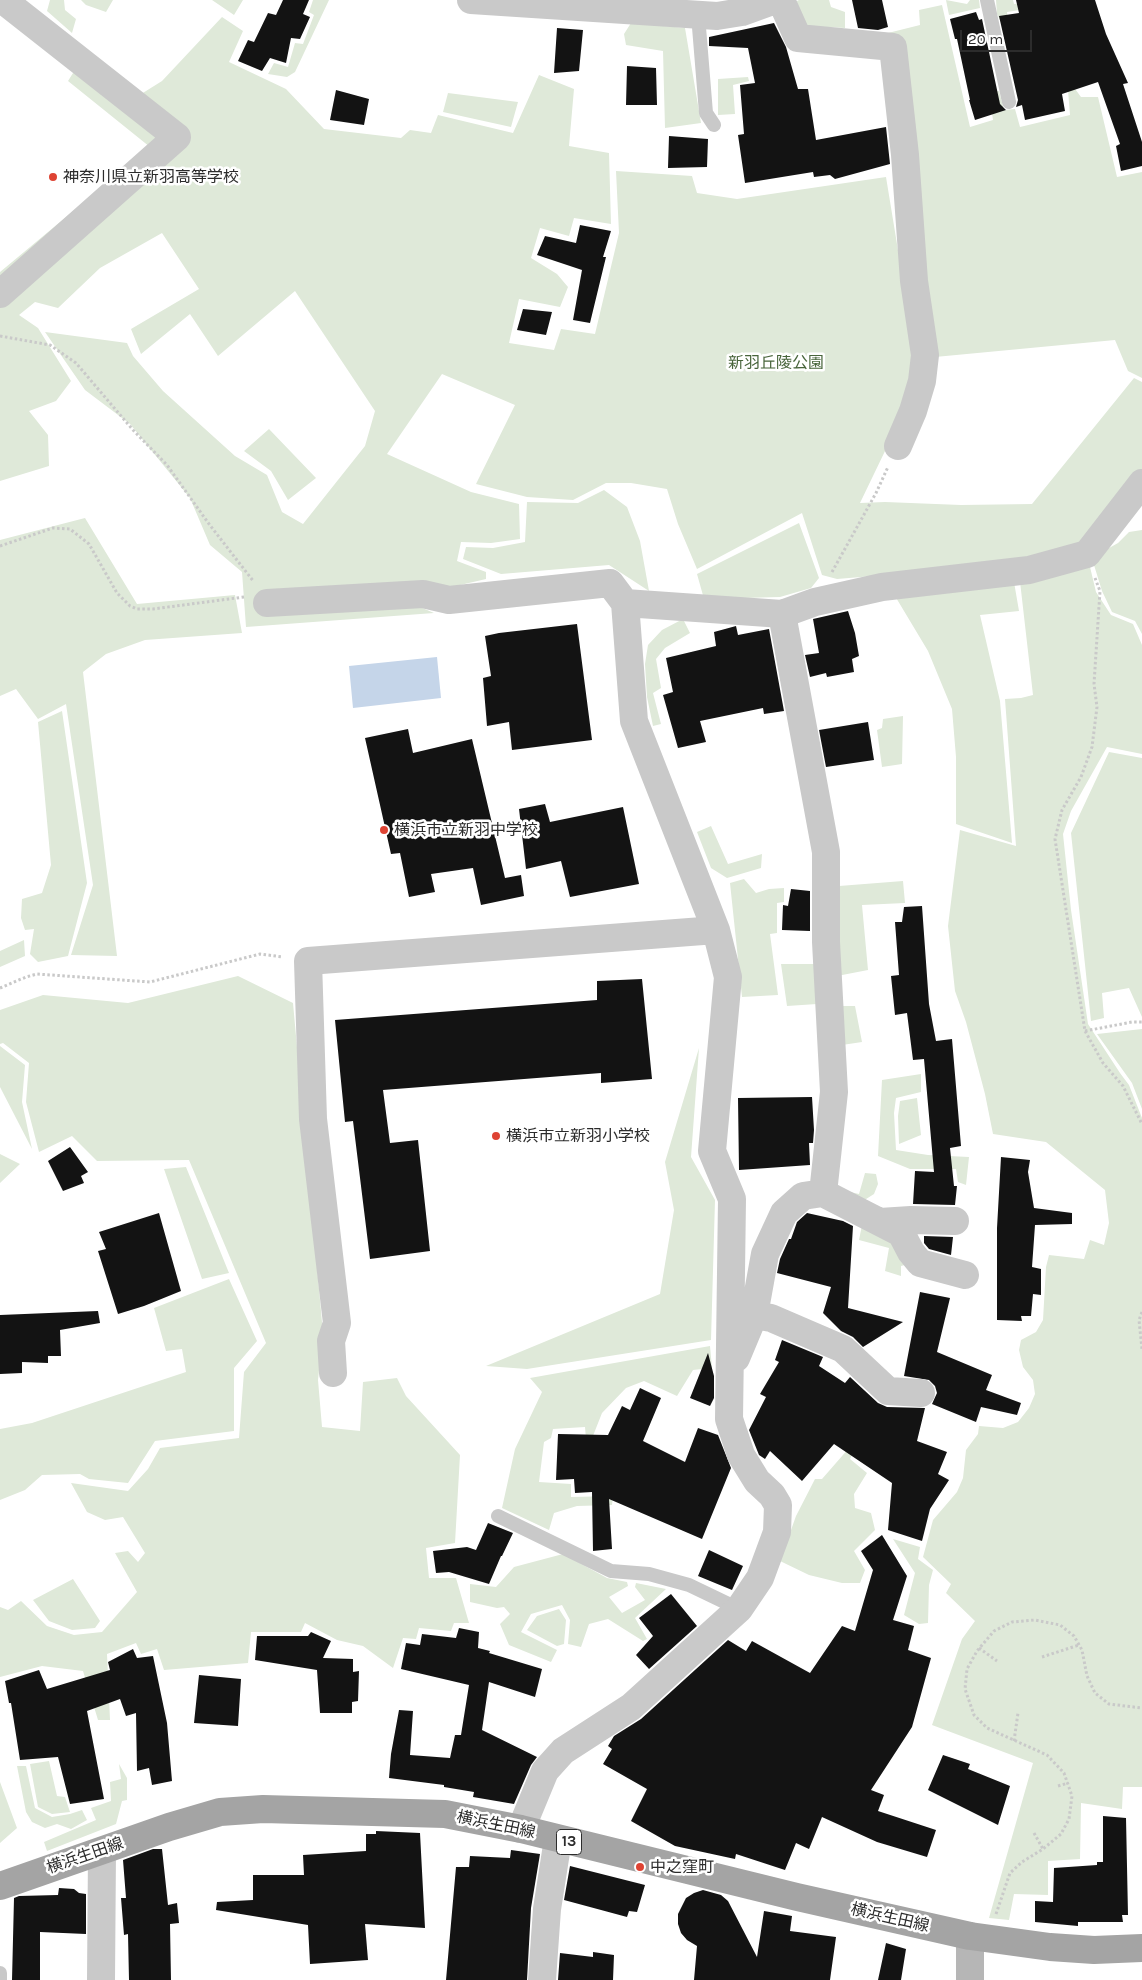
<!DOCTYPE html>
<html>
<head>
<meta charset="utf-8">
<style>
	body { margin:0 }
	#map { position:relative; width:1142px; height:1980px; overflow:hidden; background:#fff; font-family:Karla,sans-serif }
	canvas { display:block }
	.scale { position:absolute; left:960px; top:30px; width:72px; height:22px; box-sizing:border-box; border:2px solid #2c2c2c; border-top:0; padding-left:6px; font-size:15px; line-height:18px; white-space:nowrap; color:#2c2c2c; -webkit-text-stroke:4px #fff; paint-order:stroke }
</style>
</head>
<body>
<div id="map">
<canvas width="1142" height="1980"></canvas>
<div class="scale">20 m</div>
</div>
<script>
const context = document.querySelector('canvas').getContext('2d');
context.lineJoin = 'round';
function fill(path, color) { context.fillStyle = color; context.fill(path, 'evenodd'); }
const shape = rows => new Path2D(rows.map(r => 'M' + r).join(''));
function trace(path, color, width, dash) { context.strokeStyle = color; context.lineWidth = width; context.lineCap = dash ? 'butt' : 'round'; context.setLineDash(dash || []); context.stroke(path); }
function write(font, color, halo, rows, align = 'center') {
  context.font = font + ' Karla,"Noto Sans JP",sans-serif'; context.lineWidth = 5; context.setLineDash([]); context.textBaseline = 'middle'; context.strokeStyle = halo; context.fillStyle = color; for (const [text, x, y, turn = 0] of rows) {
    context.save(); context.translate(x, y); context.rotate((+turn || 0) * Math.PI / 180); context.textAlign = isNaN(turn) ? turn : align; if (halo) context.strokeText(text, 0, 0); context.fillText(text, 0, 0); context.restore();
  }
}
const green = shape([
	[50,0,64,0,65,10,76,19,72,33,47,11],
	[81,0,113,0,106,12,86,5],
	[212,0,243,0,234,15],
	[313,0,329,0,295,72,287,77,268,74,274,63,288,67,295,43,303,44,314,15,309,12],
	[799,0,829,0,831,7,845,12,845,28,828,27,809,32,795,2],
	[946,0,967,4,970,0,979,0,980,8,949,15],
	[996,0,1013,0,1014,4,1026,3,1026,9,1007,12,1010,41,997,14],
	[942,5,970,127,993,120,989,92,999,91,1004,110,1015,109,1020,127,1070,115,1067,78,1081,97,1098,97,1117,177,1142,172,1142,378,1128,371,1115,340,935,357,901,44,864,39,920,25,919,10],
	[222,17,243,31,229,62,286,89,324,129,401,138,410,130,431,133,438,115,513,133,539,75,574,89,569,146,609,153,611,224,574,218,569,236,540,228,531,258,557,274,568,287,560,307,519,299,509,343,554,350,561,329,595,334,619,233,616,171,692,176,697,193,737,199,886,177,916,360,912,395,860,503,885,502,961,505,1032,504,1134,378,1142,382,1142,476,1085,546,1096,592,1111,615,1133,624,1142,645,1142,754,1107,747,1071,811,1063,834,1071,910,1088,1024,1120,1073,1129,1085,1142,1118,1142,1787,1123,1787,1122,1809,1081,1803,1080,1859,1048,1861,1048,1895,1014,1894,1009,1920,989,1918,1033,1763,932,1725,962,1639,975,1621,946,1593,951,1584,923,1557,933,1520,957,1492,963,1478,966,1450,978,1434,979,1426,1003,1428,1018,1422,1029,1408,1035,1394,1033,1380,1023,1367,1019,1350,1021,1340,1036,1332,1043,1320,1046,1267,1049,1255,1084,1259,1090,1240,1104,1245,1109,1223,1105,1190,1046,1142,993,1134,985,1094,966,1022,955,991,948,926,960,830,1016,846,1005,699,1021,698,1033,695,1018,564,837,579,822,575,802,513,697,569,678,524,667,489,631,483,606,483,573,500,527,497,476,484,515,405,442,374,387,454,471,492,519,504,520,539,491,543,461,542,457,561,486,572,486,579,443,589,420,607,434,613,246,627,242,572,210,545,190,498,130,424,85,390,45,332,127,343,133,356,163,391,235,456,267,475,282,512,303,524,365,446,375,411,295,291,218,356,190,314,141,354,131,329,199,289,162,233,100,268,58,308,35,302,19,315,38,328,71,381,56,401,29,411,48,435,49,466,0,481,0,272,150,147,68,81,85,54,138,96,162,81],
	[631,23,685,28,701,123,665,128,663,51,626,45,624,34],
	[748,77,749,81,733,85,735,114,718,115,718,79],
	[448,93,518,102,511,127,443,112],
	[269,429,316,478,288,500,271,471,244,451],
	[604,490,627,507,640,541,649,591,609,565,501,574,463,559,466,547,493,548,525,542,527,502,578,503],
	[85,518,137,604,235,595,242,633,145,640,106,654,83,672,117,956,71,955,93,885,66,704,38,719,16,689,0,696,0,540],
	[799,523,819,578,811,588,780,597,704,599,697,574],
	[1142,530,1142,634,1135,621,1112,612,1102,591,1094,565,1095,560,1102,552,1118,543,1129,532],
	[1014,582,1019,611,980,615,1000,701,1012,843,956,824,956,757,952,709,928,651,895,596],
	[683,619,690,633,665,648,656,659,661,688,653,693,661,724,653,726,647,697,645,664,648,645,662,630],
	[62,711,87,883,68,956,38,962,30,954,34,929,25,930,21,918,22,899,42,893,51,865,38,722],
	[903,716,902,764,882,767,877,730,882,728,883,719],
	[1109,752,1142,758,1142,1017,1129,988,1102,993,1104,1018,1091,1021,1071,833],
	[711,826,728,864,762,854,761,868,727,878,711,868,697,832],
	[744,879,756,893,769,889,784,888,784,902,777,903,777,933,770,934,778,995,742,997,730,883],
	[903,881,905,903,862,905,868,970,837,976,839,886],
	[24,940,25,956,0,967,0,951],
	[781,964,815,964,817,1004,787,1006],
	[238,976,293,1003,323,1333,318,1380,322,1427,360,1431,363,1382,397,1378,406,1396,460,1455,455,1543,426,1548,429,1578,456,1578,469,1623,454,1623,451,1631,419,1628,416,1639,403,1638,393,1668,363,1646,337,1640,305,1623,301,1632,251,1632,248,1663,164,1670,157,1649,141,1654,136,1643,107,1654,110,1720,98,1720,83,1671,42,1666,0,1677,0,1607,8,1610,21,1601,47,1626,74,1635,102,1632,137,1592,115,1553,128,1551,138,1562,145,1553,123,1517,105,1520,87,1512,71,1483,128,1491,148,1469,160,1448,239,1438,244,1372,266,1343,189,1160,97,1161,72,1136,39,1152,26,1102,29,1063,3,1043,0,1044,0,1010,43,995,128,1003],
	[840,1006,855,1006,862,1042,842,1045],
	[1142,1029,1142,1109,1132,1083,1097,1034],
	[0,1046,25,1065,22,1102,32,1149,0,1087],
	[699,1048,691,1157,715,1200,711,1340,527,1369,486,1366,660,1294,674,1210,665,1162],
	[921,1074,921,1092,896,1098,894,1113,896,1150,928,1155,969,1157,966,1185,958,1182,956,1169,910,1169,878,1156,882,1080],
	[917,1098,921,1135,899,1144,898,1116,900,1101],
	[0,1154,20,1164,0,1183],
	[186,1167,229,1273,202,1279,164,1169],
	[865,1173,876,1174,878,1184,874,1194,863,1201,837,1189,859,1194],
	[862,1225,897,1236,912,1263,901,1266,901,1276,885,1271,889,1248,859,1240],
	[229,1279,257,1341,234,1368,234,1431,155,1441,128,1483,89,1479,80,1474,42,1475,25,1490,0,1500,0,1429,32,1423,186,1372,182,1349,166,1351,154,1308],
	[710,1346,712,1368,693,1370,677,1396,644,1381,626,1388,602,1413,587,1451,585,1427,553,1429,551,1438,544,1442,539,1482,571,1484,571,1497,613,1496,612,1505,577,1506,554,1513,549,1530,502,1508,515,1449,542,1392,530,1378],
	[863,1432,850,1459,867,1473,854,1494,855,1508,871,1513,875,1530,854,1551,865,1570,860,1583,842,1583,809,1575,780,1561,796,1516,815,1479,822,1479],
	[893,1539,920,1547,918,1559,933,1570,929,1585,928,1623,919,1624,904,1615,915,1573],
	[563,1554,607,1578,627,1582,628,1586,609,1597,622,1613,645,1600,635,1587,636,1583,666,1589,635,1618,647,1639,643,1641,608,1619,589,1624,581,1647,568,1644,570,1620,562,1605,531,1614,521,1632,557,1650,551,1662,509,1645,500,1624,510,1614,504,1607,497,1608,470,1602,470,1584,496,1587,514,1567],
	[73,1579,100,1621,95,1628,72,1630,49,1621,33,1600],
	[559,1609,566,1620,564,1644,557,1646,527,1630,537,1616],
	[49,1761,57,1796,65,1797,70,1812,52,1814,38,1807,30,1764],
	[119,1764,127,1778,127,1800,122,1801,116,1824,47,1851,44,1842,96,1820,91,1808,111,1801,110,1782,121,1779],
	[17,1766,26,1766,35,1808,52,1817,70,1814,82,1810,87,1820,71,1829,57,1824,45,1828,32,1822,26,1812],
	[0,1782,17,1828,0,1843]
]);
const water = shape([
	[437,657,441,698,353,708,349,666]
]);
const building = shape([
	[283,0,309,0,303,14,310,17,300,39,291,38,286,63,270,58,262,71,238,61,248,40,254,42,268,13,276,15],
	[852,0,882,0,888,27,878,30,858,28],
	[1016,0,1095,0,1106,34,1128,83,1123,84,1142,142,1142,166,1121,171,1116,146,1120,144,1098,82,1062,94,1065,111,1025,120,1022,105,1016,107,1018,100,999,16,1019,13],
	[976,12,979,20,982,19,1000,104,1006,110,975,120,969,100,970,100,957,39,955,39,950,19],
	[774,23,786,47,798,89,808,89,816,140,886,127,890,164,835,179,830,175,814,177,813,172,745,183,738,135,744,134,740,85,755,83,748,48,709,46,709,37],
	[557,28,583,30,579,71,554,73],
	[627,66,656,68,657,105,626,105],
	[336,90,369,99,364,125,330,120],
	[669,136,708,139,707,167,668,168],
	[580,225,611,231,603,257,606,257,590,323,573,320,582,270,537,255,545,236,576,243],
	[523,309,552,312,546,335,517,330],
	[848,611,855,633,859,656,852,659,854,672,827,677,826,673,810,677,805,655,819,653,813,619],
	[577,624,592,740,512,750,509,722,487,726,483,678,491,676,485,636,499,633],
	[736,626,738,635,769,629,784,711,764,714,763,708,700,721,706,742,678,748,663,695,673,692,666,658,716,646,714,632],
	[868,722,874,760,826,767,819,730],
	[408,729,413,753,472,739,505,878,521,875,524,896,481,905,473,868,431,874,435,892,409,897,400,853,391,854,365,738],
	[545,804,550,822,623,807,639,884,570,897,561,861,526,869,519,809],
	[791,889,810,891,810,931,782,930,783,905,788,906],
	[922,906,929,1004,936,1041,952,1039,961,1146,950,1148,954,1186,957,1186,955,1205,913,1204,915,1171,934,1172,924,1059,913,1060,907,1013,895,1015,891,976,899,975,895,922,902,922,904,907],
	[642,979,652,1079,601,1083,601,1073,383,1090,390,1143,418,1140,430,1251,370,1259,353,1121,345,1122,335,1020,597,1000,597,981],
	[812,1097,814,1130,813,1143,809,1143,810,1165,739,1170,738,1098],
	[70,1147,88,1172,81,1176,84,1183,63,1191,48,1161],
	[1001,1157,1030,1160,1028,1172,1034,1208,1072,1213,1072,1224,1035,1225,1032,1267,1041,1269,1041,1295,1033,1294,1031,1316,1021,1316,1022,1321,997,1320,997,1228],
	[159,1213,181,1291,144,1306,118,1314,98,1251,106,1249,99,1232],
	[807,1213,843,1221,853,1226,848,1308,903,1322,863,1347,853,1337,841,1331,823,1313,831,1287,777,1273,780,1259,789,1239,791,1239,797,1222],
	[924,1236,953,1237,951,1255,929,1249,924,1243],
	[920,1292,950,1298,937,1352,992,1375,986,1390,1021,1403,1017,1415,981,1407,976,1422,932,1404,937,1393,935,1386,929,1380,904,1376],
	[98,1311,100,1323,60,1330,61,1356,48,1356,48,1363,22,1362,22,1373,0,1374,0,1315],
	[782,1340,823,1357,819,1366,845,1383,850,1377,878,1403,887,1407,925,1408,917,1441,947,1452,938,1474,949,1480,930,1509,922,1541,888,1530,892,1483,834,1444,802,1481,770,1451,765,1459,759,1455,749,1430,766,1397,760,1394,779,1362,775,1360],
	[708,1353,714,1376,714,1398,710,1406,690,1398],
	[640,1388,661,1398,643,1441,685,1462,698,1428,718,1435,731,1468,702,1539,609,1499,612,1549,593,1551,592,1492,575,1493,574,1479,556,1480,558,1434,608,1435,622,1406,630,1410],
	[488,1523,513,1533,502,1556,501,1556,489,1584,449,1572,436,1573,433,1551,467,1547,476,1550],
	[882,1535,907,1576,893,1620,914,1626,908,1650,931,1658,912,1727,871,1790,884,1795,878,1811,936,1830,927,1857,877,1842,822,1817,809,1849,796,1843,785,1870,736,1854,735,1859,675,1846,631,1821,647,1789,603,1764,612,1749,608,1746,614,1736,641,1719,728,1640,746,1651,752,1641,810,1673,842,1626,855,1631,873,1570,861,1551],
	[709,1550,743,1566,732,1590,698,1576],
	[671,1594,697,1626,649,1669,636,1655,653,1636,639,1618],
	[459,1628,479,1632,478,1648,490,1651,489,1653,542,1669,535,1697,489,1682,482,1730,537,1757,531,1765,514,1804,473,1797,474,1792,444,1787,444,1785,389,1778,391,1754,399,1710,413,1711,410,1755,450,1758,455,1735,461,1735,469,1685,401,1669,406,1643,420,1645,422,1634,456,1638],
	[311,1632,331,1641,323,1658,353,1659,353,1672,359,1671,358,1701,352,1702,352,1713,320,1713,317,1670,255,1660,257,1636,308,1636],
	[133,1649,137,1658,153,1656,167,1723,172,1781,152,1785,149,1768,137,1771,136,1713,126,1716,120,1699,87,1711,104,1799,70,1804,58,1757,20,1760,11,1703,9,1703,5,1681,39,1670,47,1689,110,1670,108,1662],
	[199,1675,241,1679,238,1726,194,1723],
	[943,1755,970,1764,968,1769,1010,1786,998,1825,928,1790],
	[1103,1816,1126,1818,1128,1915,1122,1915,1123,1922,1078,1922,1078,1926,1035,1922,1035,1901,1053,1902,1054,1868,1097,1865,1097,1862,1103,1862],
	[376,1831,420,1833,425,1928,365,1924,368,1960,310,1964,308,1925,216,1910,217,1902,253,1900,253,1875,304,1875,303,1855,366,1851,366,1834,376,1834],
	[153,1849,162,1849,168,1905,177,1903,179,1923,170,1924,171,1980,129,1980,128,1934,124,1935,121,1898,126,1898,123,1860],
	[511,1850,540,1854,531,1908,527,1980,446,1980,456,1867,469,1867,470,1856,510,1858],
	[570,1866,645,1885,637,1912,629,1911,627,1917,564,1900],
	[59,1888,74,1889,79,1893,86,1894,86,1934,40,1932,40,1980,12,1980,14,1898,19,1896,58,1895],
	[703,1890,721,1895,728,1901,757,1957,764,1911,792,1916,790,1931,836,1937,830,1980,694,1980,697,1946,687,1940,681,1933,678,1924,678,1914,686,1898,694,1893],
	[886,1943,906,1949,901,1980,878,1980],
	[593,1952,614,1955,613,1980,558,1980,560,1953,593,1957]
]);
const path = shape([
	[0,336,50,345,76,363,133,430,167,465,209,524,254,582],
	[0,546,53,528,70,529,89,544,117,593,130,606,137,609,153,609,244,597],
	[832,572,876,493,888,467],
	[1095,578,1100,591,1094,684,1097,707,1092,747,1081,777,1062,810,1055,839,1085,1031,1103,1063,1123,1086,1142,1124],
	[0,988,26,977,37,974,150,982,260,954,283,957],
	[1085,1031,1132,1022,1142,1022],
	[1142,1312,1139,1320,1142,1349],
	[979,1648,997,1661],
	[1042,1657,1079,1645],
	[1014,1741,1018,1713],
	[1058,1786,1068,1783],
	[1034,1833,1043,1849],
	[996,1914,1010,1873,1022,1862,1043,1849,1061,1834,1069,1819,1072,1796,1064,1773,1047,1755,987,1728,974,1715,965,1689,967,1669,977,1651,994,1631,1012,1622,1035,1620,1060,1625,1074,1636,1082,1650,1087,1676,1095,1693,1109,1704,1142,1708]
]);
const lane = shape([
	[987,0,1009,102],
	[698,15,706,113,714,125],
	[498,1516,611,1571,649,1574,689,1585,739,1609],
	[0,1973,0,1980]
]);
const street = shape([
	[471,0,717,16,742,12,775,0],
	[781,0,798,38,893,47,905,155,914,281,925,355,922,381,913,411,898,446],
	[0,294,177,137,3,0],
	[267,603,423,594,449,600,610,583,625,603,782,614,815,602,882,587,1029,570,1087,554,1142,483],
	[823,1193,901,1233,911,1252,920,1263,965,1275],
	[880,1222,911,1220,955,1221],
	[754,1315,771,1318,843,1349,888,1391,921,1393],
	[736,1358,754,1315,765,1254,784,1213,803,1196,823,1193,834,1092,826,942,826,852,782,614],
	[333,1373,331,1341,337,1323,313,1119,308,961,716,930],
	[521,1829,545,1771,563,1751,631,1707,739,1609,760,1578,777,1532,778,1505,772,1495,757,1481,741,1455,729,1419,732,1199,712,1151,728,977,716,930,634,721,625,603],
	[101,1980,102,1851],
	[542,1980,547,1909,558,1839]
]);
const secondary = shape([
	[970,1980,970,1936]
]);
const primary = shape([
	[0,1886,169,1827,220,1812,263,1809,445,1814,521,1829,797,1897,970,1936,1050,1947,1094,1950,1142,1948]
]);
const markers = [
	[53,177,5,"#de4333"],
	[384,830,5,"#de4333"],
	[496,1136,5,"#de4333"],
	[640,1867,5,"#de4333"]
];
const shields = [
	[569,1842,25]
];
const shieldNames = [
	["13",569,1842]
];
const poiNames = [
	["神奈川県立新羽高等学校",63,177],
	["横浜市立新羽中学校",394,830],
	["横浜市立新羽小学校",506,1136],
	["中之窪町",650,1867]
];
const parkNames = [
	["新羽丘陵公園",776,363]
];
const streetNames = [
	["横浜生田線",496,1825,12],
	["横浜生田線",85,1856,-19],
	["横浜生田線",890,1918,13]
];
fill(green, '#dfe9d9');
fill(water, '#c5d5e9');
fill(building, '#131313');
trace(path, '#c9c9c9', 3, [2.5, 2.5]);
trace(lane, '#c9c9c9', 14);
trace(street, '#c9c9c9', 28);
trace(secondary, '#b6b6b6', 28);
trace(primary, '#a4a4a4', 28);
for (const [x, y, r, color] of markers) { const dot = new Path2D(); dot.arc(x, y, r, 0, 2 * Math.PI); context.fillStyle = color; context.fill(dot); trace(dot, '#fff', 2); }
for (const [x, y, w] of shields) { const box = new Path2D(); box.roundRect(x - w / 2, y - 12.5, w, 25, 4); context.fillStyle = '#fff'; context.fill(box); trace(box, '#2c2c2c', 1); }
write('bold 15px', '#2c2c2c', null, shieldNames);
write('16px', '#2c2c2c', '#fff', poiNames, 'left');
write('16px', '#48653b', '#fff', parkNames);
write('16px', '#2c2c2c', '#fff', streetNames);
</script>
</body>
</html>
